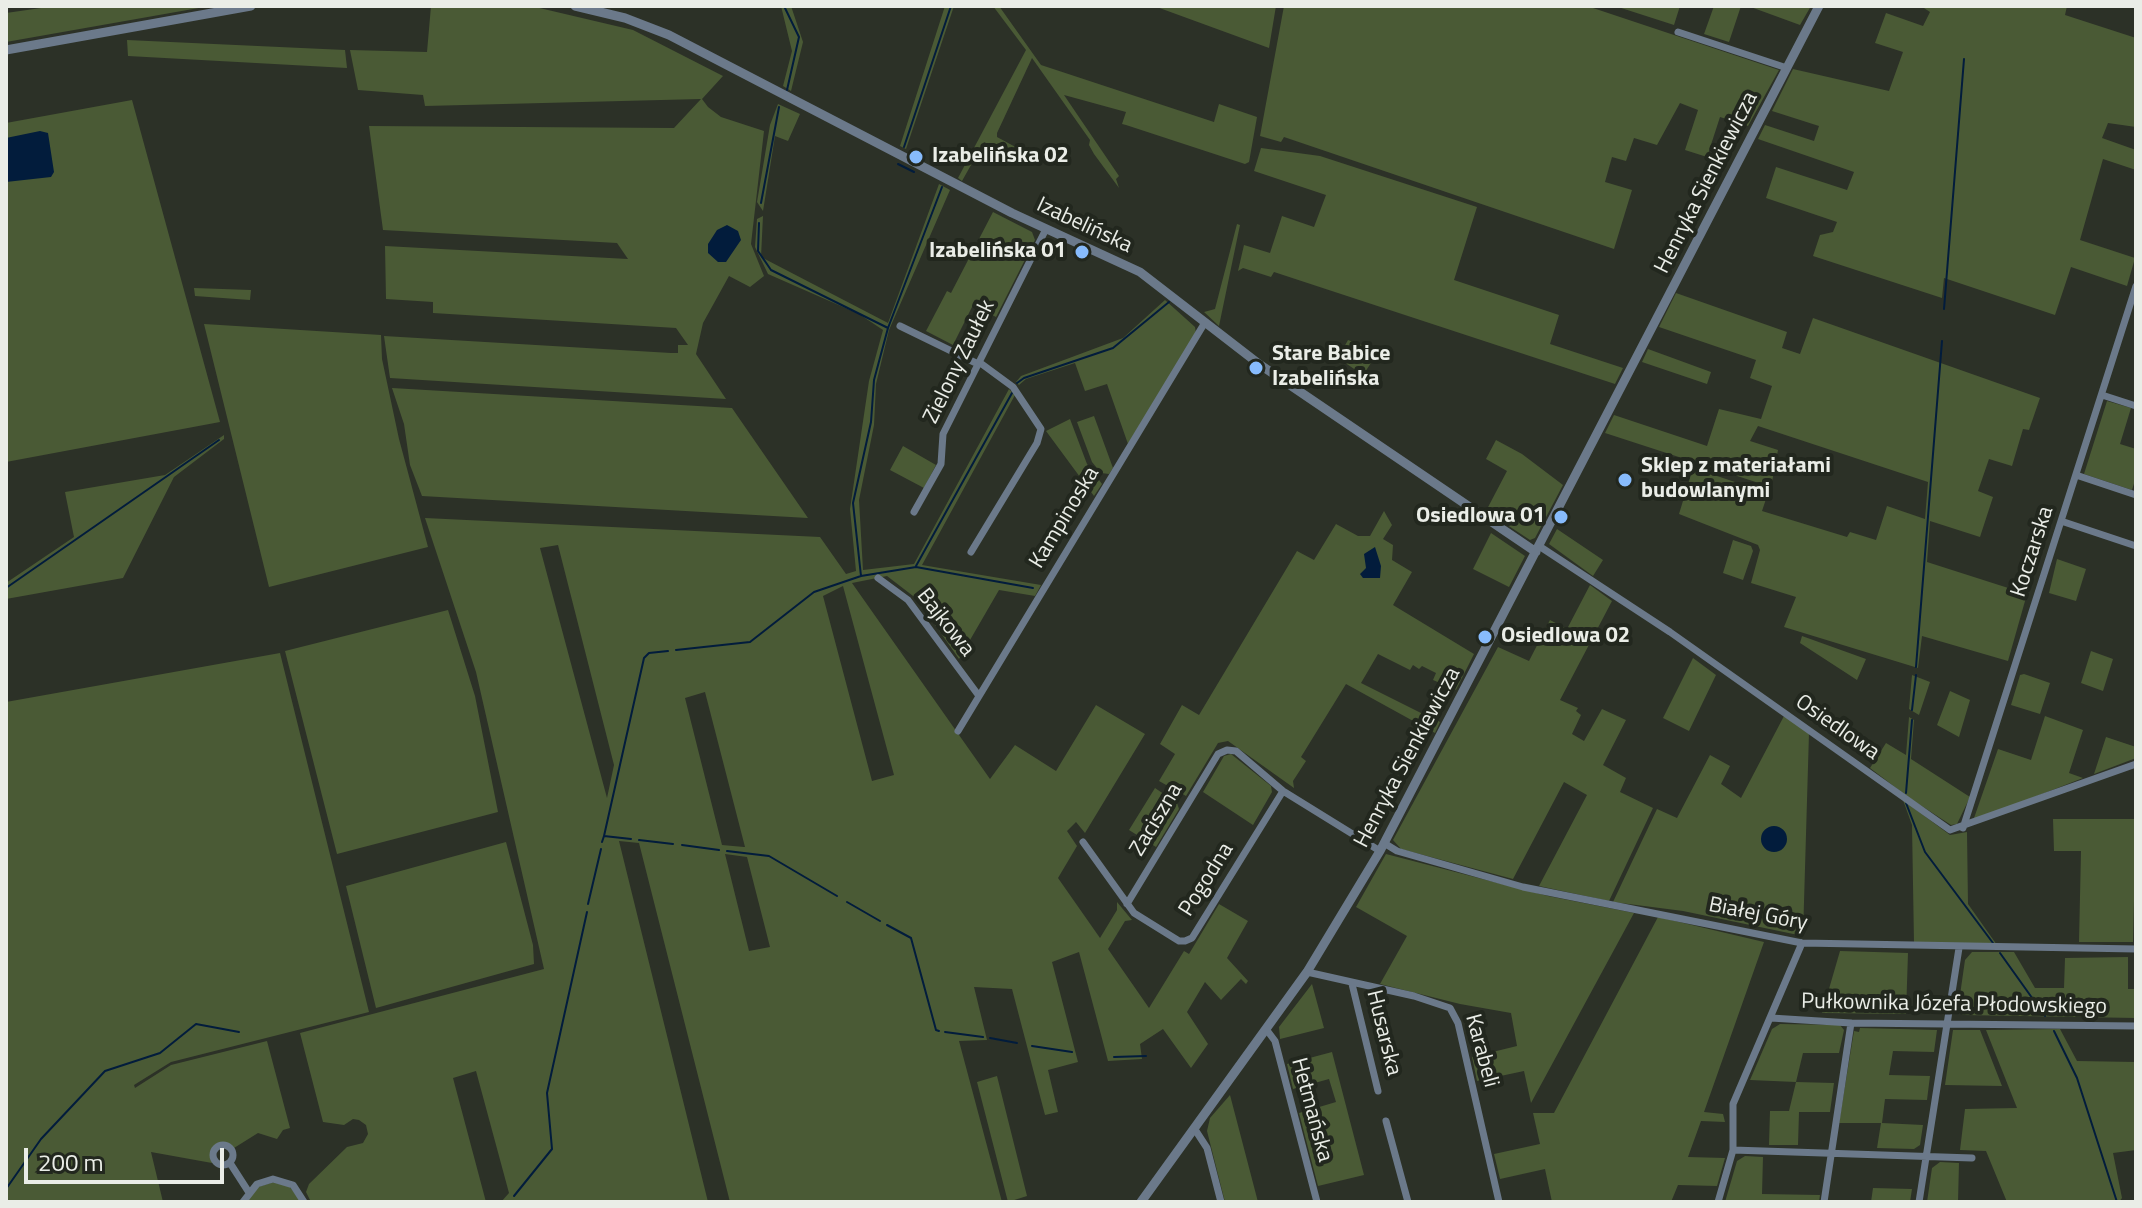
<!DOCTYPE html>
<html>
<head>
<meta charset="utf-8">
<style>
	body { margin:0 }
	#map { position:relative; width:2142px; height:1208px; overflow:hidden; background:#2c3127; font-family:"Titillium Web",sans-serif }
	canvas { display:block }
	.frame { position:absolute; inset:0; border:8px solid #eaede7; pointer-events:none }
	.scale { position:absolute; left:24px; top:1148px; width:200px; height:36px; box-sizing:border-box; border:4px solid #eaede7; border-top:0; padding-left:10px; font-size:24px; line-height:28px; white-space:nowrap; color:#eaede7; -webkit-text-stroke:6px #22271e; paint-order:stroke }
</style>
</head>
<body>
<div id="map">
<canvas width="2142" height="1208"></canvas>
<div class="frame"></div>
<div class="scale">200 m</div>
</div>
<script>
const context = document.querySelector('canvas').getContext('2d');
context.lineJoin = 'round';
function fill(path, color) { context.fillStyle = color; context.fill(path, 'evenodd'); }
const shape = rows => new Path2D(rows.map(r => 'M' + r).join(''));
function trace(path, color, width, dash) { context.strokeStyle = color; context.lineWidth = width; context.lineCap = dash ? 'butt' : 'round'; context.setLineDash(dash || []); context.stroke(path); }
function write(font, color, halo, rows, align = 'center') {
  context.font = font + ' "Titillium Web",sans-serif'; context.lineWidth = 8; context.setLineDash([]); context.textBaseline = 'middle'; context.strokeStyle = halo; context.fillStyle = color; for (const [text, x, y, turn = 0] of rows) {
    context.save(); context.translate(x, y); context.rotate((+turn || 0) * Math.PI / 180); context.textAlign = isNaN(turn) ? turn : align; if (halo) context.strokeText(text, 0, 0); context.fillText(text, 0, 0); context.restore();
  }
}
const green = shape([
	[55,6,210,6,6,42,6,13],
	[431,6,531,6,633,30,723,76,702,99,708,107,721,117,764,131,751,244,764,276,750,287,729,276,703,323,696,354,726,399,390,378,384,336,671,353,678,353,678,345,688,345,676,328,433,313,433,302,386,299,385,246,628,259,617,243,383,230,369,126,674,128,701,99,425,106,423,95,358,90,350,50,427,52],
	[781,6,791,6,803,42,791,91,783,86,792,51],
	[945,6,954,6,906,149,900,146],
	[993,6,999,6,1041,65,1214,122,1219,104,1257,117,1249,162,1245,164,1126,125,1122,124,1126,112,1064,95,1119,176,1116,179,1119,188,1094,154,1089,145,1090,140,1032,58,997,133,997,137,1034,157,1030,165,984,142,962,181,958,178,1026,50],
	[1154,6,1276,6,1269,48],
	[1284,6,1587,6,1779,70,1748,126,1720,117,1707,157,1685,150,1698,110,1680,103,1657,145,1634,138,1626,161,1612,157,1605,182,1632,190,1614,249,1284,137,1281,142,1260,136],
	[1615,6,1680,6,1674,25],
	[1714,6,1741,6,1729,42,1704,34],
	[1748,6,1811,6,1800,25],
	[1921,6,2067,6,2065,15,2136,38,2136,127,2108,123,2102,138,2136,150,2136,170,2103,159,2080,240,2135,258,2127,286,2071,267,2055,315,1944,278,1942,298,1813,256,1820,235,1833,232,1837,222,1766,198,1776,167,1847,190,1854,172,1758,139,1765,125,1814,141,1819,126,1772,111,1793,69,1889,91,1903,52,1875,43,1886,13,1923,26,1930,12],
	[127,40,345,50,347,68,128,56],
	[132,100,220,422,6,462,6,123],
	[778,104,800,114,788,141,775,136,763,211,757,202,770,125],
	[1261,148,1320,156,1477,207,1454,280,1559,315,1550,344,1623,368,1615,384,1274,272,1271,277,1243,268,1238,271,1244,245,1270,253,1282,216,1314,227,1326,195,1254,171],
	[939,184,950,190,889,330,876,384,874,425,859,500,863,570,914,564,1009,389,1015,395,922,565,1041,585,1035,596,999,590,959,659,917,599,887,576,852,583,990,779,1015,745,1056,771,1096,705,1145,734,1085,833,1076,822,1067,831,1077,846,1058,878,1100,938,1117,910,1117,902,1132,920,1125,921,1108,949,1149,1008,1184,951,1189,954,1219,904,1248,921,1227,958,1248,981,1246,984,1241,979,1221,1000,1205,982,1187,1012,1208,1044,1191,1068,1163,1029,1140,1044,1142,1059,1108,1061,1079,952,1052,962,1078,1062,1048,1070,1058,1112,1045,1115,1012,989,974,987,987,1040,959,1041,1002,1202,730,1202,639,843,619,841,708,1202,501,1202,509,1193,476,1071,453,1078,486,1202,311,1202,306,1192,309,1184,347,1147,363,1143,368,1134,366,1125,359,1120,353,1119,344,1125,323,1122,300,1033,544,969,476,672,425,518,820,537,846,574,856,571,850,509,869,381,883,330,859,314,768,274,755,247,757,219,763,216,761,257,888,323],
	[558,545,614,765,607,798,540,548],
	[843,586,894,775,872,781,823,596],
	[705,692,745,847,744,847,722,845,685,698],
	[725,854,747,857,770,947,749,951],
	[993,212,1032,232,1035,240,996,317,973,305,953,345,926,331,947,291,951,293],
	[1237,224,1240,225,1219,326,1204,312,1215,309],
	[194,288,251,290,250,300,195,296],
	[1676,293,1787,332,1782,348,1800,354,1813,318,2040,398,2029,430,2023,429,2012,466,1989,459,1978,491,1993,497,1980,537,1930,521,1927,562,2027,594,2008,661,1922,636,1918,668,1784,627,1796,597,1751,583,1760,550,1758,545,1679,514,1693,468,1768,493,1762,511,1847,537,1850,532,1876,540,1887,506,1925,519,1928,482,1758,426,1750,441,1778,450,1771,487,1605,433,1614,415,1707,446,1719,409,1761,419,1772,386,1750,378,1756,360,1659,327],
	[1165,300,1195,327,1196,333,1128,444,1107,384,1085,391,1075,363,1026,379,1019,385,1016,382,1021,376,1123,338],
	[204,324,381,335,382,359,399,439,428,547,269,587],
	[1348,340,1379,351,1363,375,1338,358],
	[1648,349,1711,372,1707,384,1642,362],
	[392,388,732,408,808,518,422,496,410,465,404,424],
	[2107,401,2131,408,2120,444,2136,449,2136,477,2132,490,2084,474],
	[1094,416,1113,468,1109,474,1101,473,1092,462,1077,422],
	[1070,419,1087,464,1102,484,1094,496,1046,431],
	[224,435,224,439,174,477,123,578,6,599,6,583,74,537,65,492,165,475],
	[1496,440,1522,454,1563,485,1535,538,1530,540,1486,511,1507,471,1486,459],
	[903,446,936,465,924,488,890,470],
	[1384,511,1392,525,1383,539,1393,545,1392,560,1412,572,1393,605,1474,654,1456,690,1433,680,1436,673,1422,666,1419,669,1413,665,1410,670,1378,654,1361,683,1423,714,1422,717,1427,720,1429,716,1440,722,1435,733,1346,684,1301,757,1306,761,1293,781,1294,788,1228,741,1218,743,1186,796,1159,781,1175,754,1160,744,1182,705,1199,715,1297,551,1314,560,1336,524,1358,536,1370,536],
	[1557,529,1603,560,1593,576,1549,544],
	[1491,533,1525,556,1509,587,1473,569],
	[1733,540,1751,546,1753,551,1743,580,1723,573],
	[2057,559,2086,569,2076,601,2049,593],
	[1590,585,1612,601,1560,700,1578,708,1576,711,1581,715,1572,734,1584,741,1602,709,1626,720,1603,765,1626,778,1620,792,1653,808,1609,901,1539,886,1587,795,1564,782,1513,879,1401,849,1393,840,1498,647,1529,661,1550,620,1567,629],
	[448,610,475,696,498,812,337,854,285,651],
	[1802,636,1866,659,1857,680,1800,643],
	[2091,651,2113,659,2103,691,2081,683],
	[280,653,369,1012,171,1062,134,1085,135,1088,171,1065,267,1041,290,1128,283,1130,277,1139,258,1133,234,1148,220,1142,211,1151,212,1163,151,1152,163,1202,6,1202,6,702],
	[1693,658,1716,675,1689,731,1663,718],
	[2024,674,2050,683,2040,714,2011,705,2020,675],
	[1912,675,1930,682,1919,715,1909,709],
	[1950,691,1970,700,1959,737,1937,725],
	[1784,716,1809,733,1803,936,1683,911,1613,902,1657,809,1677,818,1710,755,1730,766,1721,784,1741,798],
	[2045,716,2083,730,2069,773,2083,778,1973,821,1998,749,2031,760],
	[1909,717,1914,720,1911,759,1970,797,1957,824,1951,825,1908,797,1870,768,1886,743,1906,755],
	[2106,737,2136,747,2136,758,2094,774],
	[1231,754,1271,786,1272,792,1253,825,1203,792,1224,756],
	[1155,788,1177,803,1179,809,1156,847,1129,830],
	[1903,800,1950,835,1967,832,1968,904,1997,945,1914,943,1912,825],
	[2053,819,2136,819,2133,942,2079,942,2081,851,2054,851],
	[506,842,533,945,534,964,376,1008,346,886],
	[1386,854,1548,896,1634,913,1531,1103,1524,1071,1477,1081,1472,1057,1517,1046,1511,1013,1460,1004,1380,984,1407,936,1356,907],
	[1658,917,1764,942,1704,1112,1723,1114,1725,1122,1701,1121,1688,1157,1725,1158,1717,1186,1678,1185,1671,1202,1552,1202,1545,1169,1500,1179,1494,1154,1540,1144,1533,1113,1554,1113],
	[1840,951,1908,953,1906,1014,1822,1013],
	[1972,952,2014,952,2035,988,2064,988,2065,958,2128,957,2128,989,2136,989,2136,1018,1963,1015,1958,1009,1965,960],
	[1312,984,1324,1028,1280,1039,1279,1027],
	[1780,1024,1840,1025,1844,1030,1839,1053,1803,1053,1796,1082,1834,1083,1830,1112,1799,1112,1798,1145,1769,1145,1770,1111,1789,1111,1796,1082,1750,1080,1772,1029],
	[1860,1028,1937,1030,1934,1052,1893,1051,1889,1075,1930,1076,1927,1100,1885,1099,1882,1123,1923,1125,1920,1145,1914,1149,1877,1148,1881,1123,1839,1123,1854,1031,1859,1032],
	[2060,1029,2077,1061,2136,1062,2136,1150,2113,1153,2122,1198,2119,1202,2007,1202,1986,1151,1960,1150,1965,1109,2017,1108,1986,1030],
	[1953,1030,1980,1030,2002,1086,1945,1085],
	[1332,1052,1364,1175,1318,1186,1299,1113,1336,1102,1329,1079,1293,1089,1287,1064],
	[997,1076,1027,1196,1008,1202,977,1082],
	[1230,1095,1258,1202,1225,1202,1207,1131,1210,1118],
	[1745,1156,1763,1157,1762,1194,1820,1195,1819,1202,1725,1202,1737,1161],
	[1940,1162,1959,1163,1958,1202,1927,1202,1932,1168],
	[274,1182,290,1187,301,1202,246,1202,258,1187],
	[1873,1188,1912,1189,1910,1202,1871,1202]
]);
const water = shape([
	[40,131,48,133,54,172,51,177,6,182,6,138],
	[727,225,738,231,741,240,726,262,718,262,708,253,708,244,717,230],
	[1375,547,1381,566,1380,578,1363,578,1360,574,1366,568,1364,554],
	'1761 839a13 13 0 1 1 26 0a13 13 0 1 1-26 0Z'
]);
const stream = shape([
	[784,6,799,37,787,90],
	[904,147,951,6],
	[898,164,914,172],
	[761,203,779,107],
	[759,223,758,251,771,270,888,328],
	[1944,309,1964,59],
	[1017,383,1024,378,1113,348,1169,302],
	[916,566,1012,393],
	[861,576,853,503,871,422,874,380,888,328,942,187],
	[6,588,219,440],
	[676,650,750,642,814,592,861,576,916,567,1033,588],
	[1916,667,1942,341],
	[1912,710,1916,675],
	[1906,793,1912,720],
	[1906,803,1925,852,1993,943],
	[604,836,644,658,649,653,668,651],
	[639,840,673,844],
	[602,842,604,836,631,839],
	[682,845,719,850],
	[727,851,769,856,837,896],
	[847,902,880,921],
	[588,904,601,849],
	[887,925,911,938,936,1030,939,1031],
	[2000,953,2045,1016],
	[2054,1031,2077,1078,2117,1202],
	[945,1032,983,1037],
	[990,1038,1017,1043],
	[1032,1046,1072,1052],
	[1114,1057,1146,1056],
	[6,1189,41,1139,105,1071,160,1053,196,1024,239,1032],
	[514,1196,552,1149,547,1093,587,912]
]);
const minor = shape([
	[1678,32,1787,68],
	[900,326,978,364],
	[2102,395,2136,406],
	[2076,475,2136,495],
	[914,512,941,464,943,434,1046,229],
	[2061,521,2136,546],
	[1539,546,1670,632,1950,830,2136,764],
	[971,552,1037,443,1041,429,1013,387,979,362],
	[878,578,908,600,979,696],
	[958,731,1204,324],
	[1963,828,2136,286],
	[1083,842,1134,913,1179,941,1185,941,1192,938,1283,791],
	[1384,843,1397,851,1523,887,1802,943,2136,949],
	[1127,904,1218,754,1227,750,1236,751,1283,791,1380,851],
	[1307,972,1414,996,1450,1008,1458,1023,1499,1202],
	[1352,984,1378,1091],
	[1771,1018,1851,1023,2136,1026],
	[1266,1029,1275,1041,1317,1202],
	[1386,1121,1408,1202],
	[1194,1128,1207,1148,1221,1202],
	'213 1155a10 10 0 1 1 20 0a10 10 0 1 1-20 0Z',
	[1733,1150,1972,1158],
	[230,1163,248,1191],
	[243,1202,257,1184,273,1179,293,1185,304,1202],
	[1718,1202,1733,1150,1733,1104,1802,943],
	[1824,1202,1851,1023],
	[1919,1202,1959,948]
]);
const tertiary = shape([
	[575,6,625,18,669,35,1012,213,1140,272,1259,364,1536,552],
	[6,50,251,6],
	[1141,1202,1307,972,1380,851,1819,6]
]);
const markers = [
	[916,157,8,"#87bbfc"],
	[1082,252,8,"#87bbfc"],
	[1256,368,8,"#87bbfc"],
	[1625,480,8,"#87bbfc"],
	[1561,517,8,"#87bbfc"],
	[1485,637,8,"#87bbfc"]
];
const poiNames = [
	["Izabelińska 02",932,157],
	["Izabelińska 01",1066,252,"right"],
	["Stare Babice",1272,355],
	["Izabelińska",1272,380],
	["Sklep z materiałami",1641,467],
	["budowlanymi",1641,492],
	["Osiedlowa 01",1545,517,"right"],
	["Osiedlowa 02",1501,637]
];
const streetNames = [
	["Henryka Sienkiewicza",1707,183,-63],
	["Izabelińska",1084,226,25],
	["Zielony Zaułek",960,362,-64],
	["Kampinoska",1065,518,-59],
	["Koczarska",2033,552,-72],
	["Bajkowa",945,623,52],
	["Osiedlowa",1837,728,35],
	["Henryka Sienkiewicza",1408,758,-62],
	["Zaciszna",1157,820,-59],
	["Pogodna",1207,880,-58],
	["Białej Góry",1758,915,11],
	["Pułkownika Józefa Płodowskiego",1954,1005,1],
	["Husarska",1383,1033,76],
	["Karabeli",1481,1051,75],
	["Hetmańska",1311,1110,75]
];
fill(green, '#4a5a35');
fill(water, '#021c3c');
trace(stream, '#021c3c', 2);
trace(minor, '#6b798a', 7);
trace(tertiary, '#6b798a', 9);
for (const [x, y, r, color] of markers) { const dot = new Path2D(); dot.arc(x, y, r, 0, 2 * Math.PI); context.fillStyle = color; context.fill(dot); trace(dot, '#22271e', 3); }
write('bold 22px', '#eaede7', '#22271e', poiNames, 'left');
write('22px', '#eaede7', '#22271e', streetNames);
</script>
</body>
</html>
